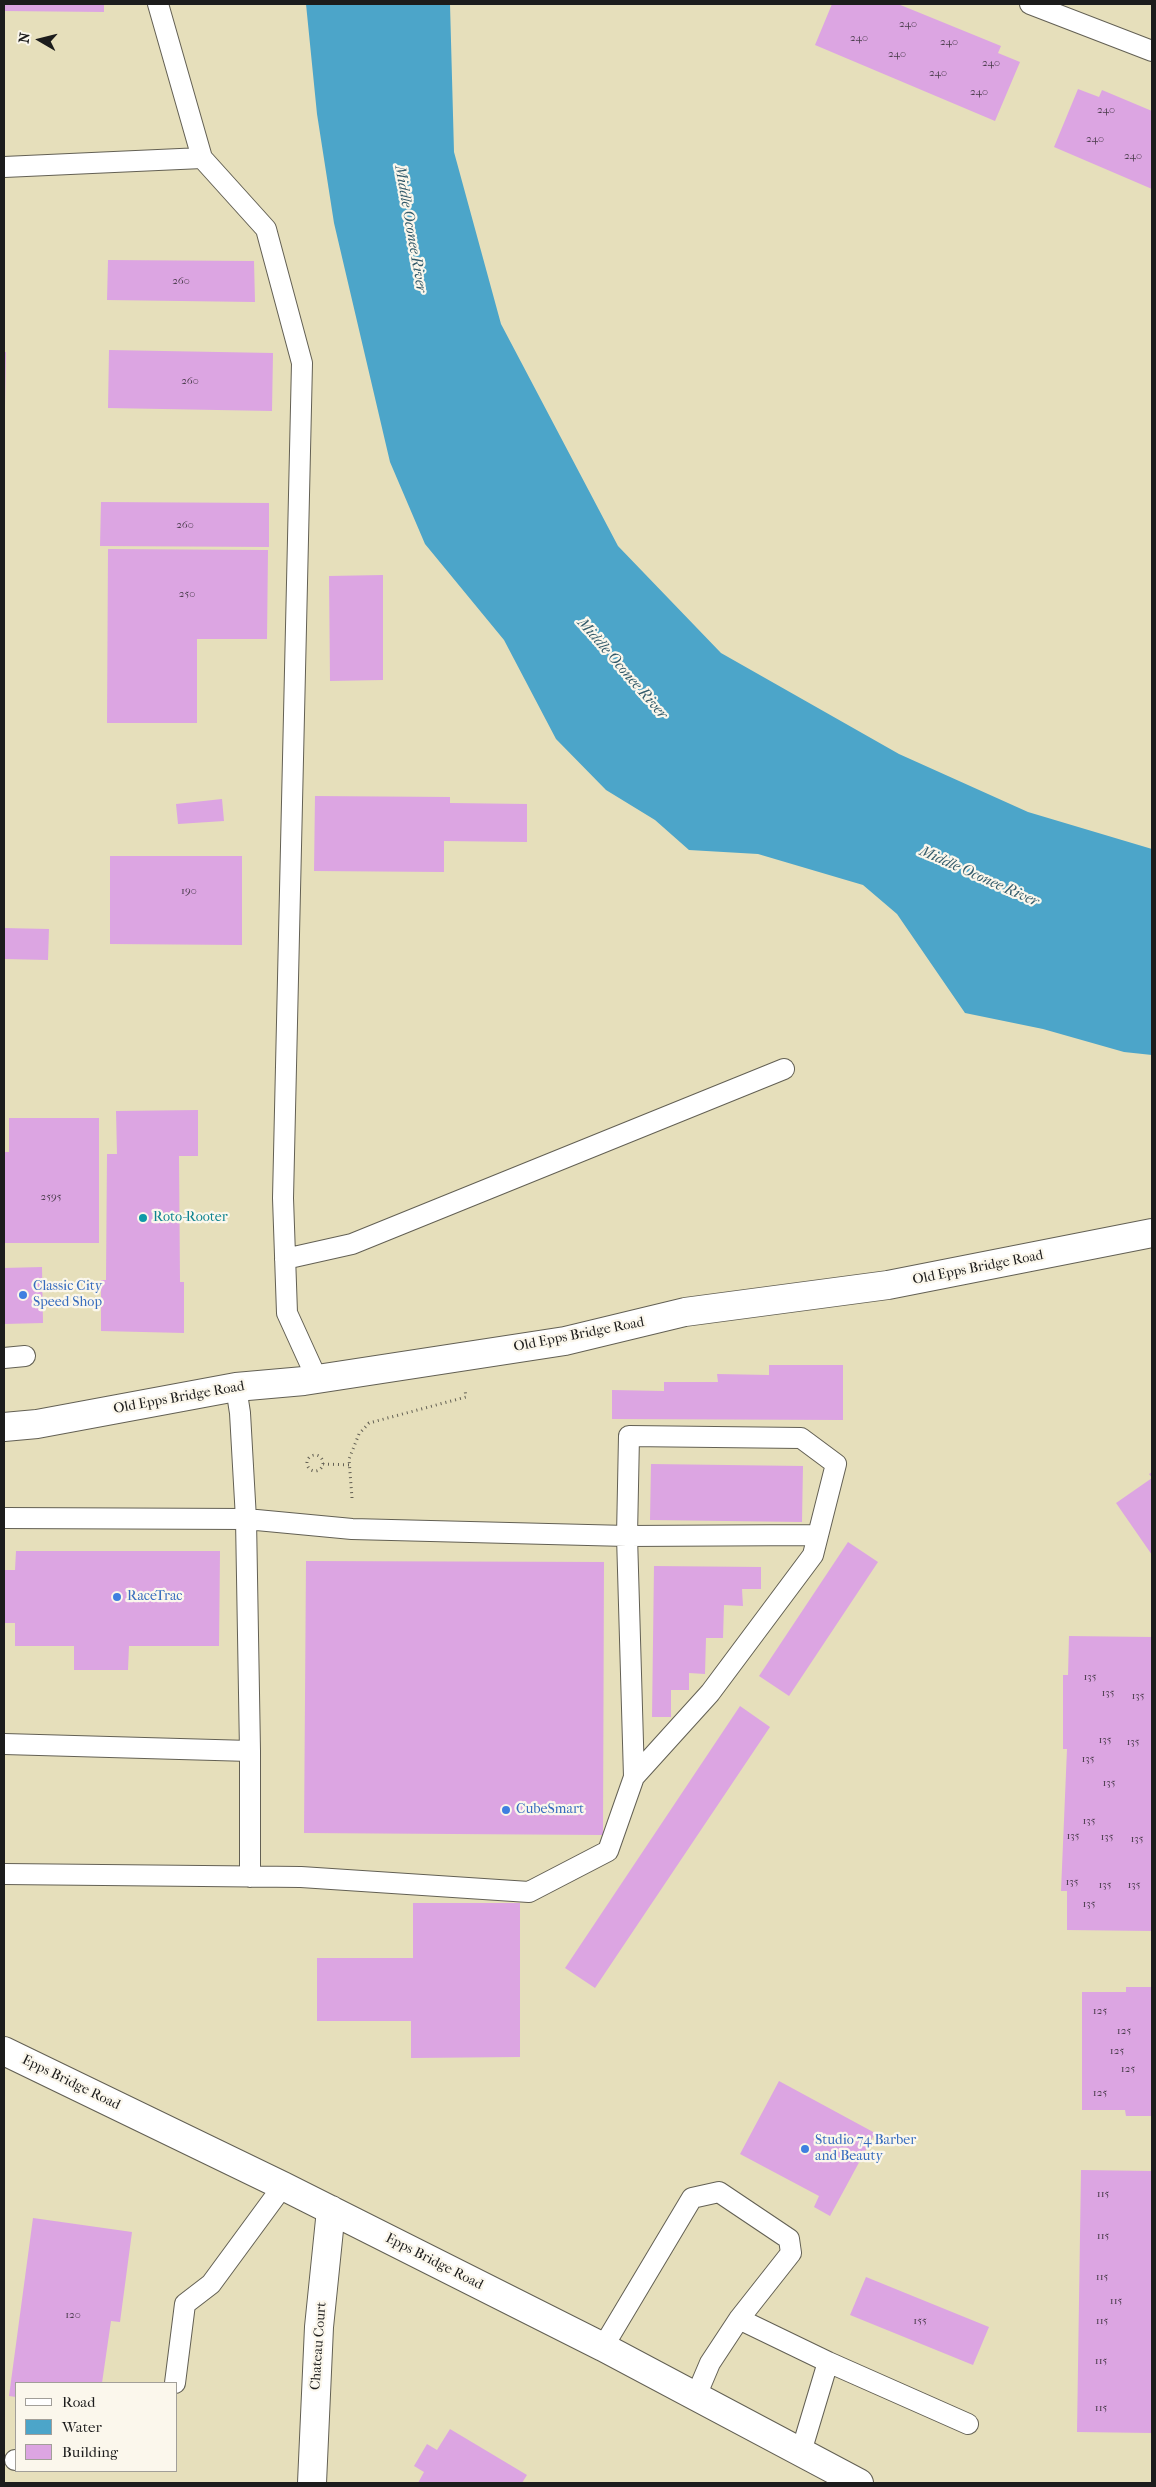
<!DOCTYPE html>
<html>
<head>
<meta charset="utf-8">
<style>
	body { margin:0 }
	#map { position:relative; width:1156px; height:2487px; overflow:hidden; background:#e6dfbb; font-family:"IM FELL French Canon",serif }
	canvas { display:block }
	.frame { position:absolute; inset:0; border:5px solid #1c1c1c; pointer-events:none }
	.legend { position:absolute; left:15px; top:2382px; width:162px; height:90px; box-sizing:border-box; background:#fbf7ec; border:1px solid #a29f99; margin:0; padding:6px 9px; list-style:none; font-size:15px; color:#1c1c1c }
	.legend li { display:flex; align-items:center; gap:10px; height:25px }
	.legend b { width:25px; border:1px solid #a29f99 }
	.north { position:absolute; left:15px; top:15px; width:50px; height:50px; -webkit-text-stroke:4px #fbf7ec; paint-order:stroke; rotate:278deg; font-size:14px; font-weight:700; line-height:20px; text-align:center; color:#1c1c1c }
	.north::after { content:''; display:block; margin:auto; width:18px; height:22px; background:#1c1c1c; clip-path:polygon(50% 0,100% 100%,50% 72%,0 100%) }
</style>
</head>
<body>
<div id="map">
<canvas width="1156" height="2487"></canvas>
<div class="frame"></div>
<ul class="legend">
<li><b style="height:6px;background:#fff"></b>Road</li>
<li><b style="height:14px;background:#4ca5c9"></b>Water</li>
<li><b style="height:14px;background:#dca5e2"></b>Building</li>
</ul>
<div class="north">N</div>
</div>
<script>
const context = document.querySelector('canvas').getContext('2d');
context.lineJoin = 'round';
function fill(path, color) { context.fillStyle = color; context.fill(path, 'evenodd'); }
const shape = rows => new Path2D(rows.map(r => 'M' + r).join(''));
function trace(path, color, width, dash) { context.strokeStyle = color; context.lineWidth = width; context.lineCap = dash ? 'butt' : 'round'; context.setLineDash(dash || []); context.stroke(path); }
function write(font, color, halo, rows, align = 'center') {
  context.font = font + ' "IM FELL French Canon",serif'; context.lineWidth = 4.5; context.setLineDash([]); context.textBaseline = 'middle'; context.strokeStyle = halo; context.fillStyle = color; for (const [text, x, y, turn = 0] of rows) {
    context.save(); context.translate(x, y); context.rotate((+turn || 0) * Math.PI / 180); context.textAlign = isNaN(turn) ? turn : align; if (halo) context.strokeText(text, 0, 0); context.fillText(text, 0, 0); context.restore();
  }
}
const water = shape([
	[306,4,450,4,454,152,501,324,618,546,721,653,899,754,1028,812,1152,849,1152,1055,1124,1052,1043,1029,965,1013,897,914,863,885,758,854,689,850,655,820,606,790,556,739,504,640,425,544,390,462,334,223,317,114]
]);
const building = shape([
	[4,4,104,4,104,12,4,11],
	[832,4,898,4,1001,46,998,53,1020,62,995,121,815,45],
	[1078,89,1099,97,1102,90,1152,111,1152,189,1054,147],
	[108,260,254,261,255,302,107,300],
	[109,350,273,353,272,411,108,408],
	[4,352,6,352,5,405,4,405],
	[101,502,269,503,269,547,100,546],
	[108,549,268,550,267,639,197,639,197,723,107,723],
	[383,575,383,680,330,681,329,576],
	[315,796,450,797,450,803,527,804,527,842,444,841,444,872,314,871],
	[222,799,224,821,178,824,176,804],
	[110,856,242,856,242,945,110,944],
	[4,928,49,929,48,960,4,959],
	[198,1110,198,1156,179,1156,180,1282,184,1282,184,1333,101,1331,101,1280,106,1280,107,1154,117,1154,116,1111],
	[9,1118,99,1118,99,1243,4,1243,4,1152,9,1152],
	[42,1267,43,1323,4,1324,4,1268],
	[769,1365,843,1365,843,1420,612,1419,612,1390,664,1391,664,1382,718,1382,717,1374,769,1375],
	[651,1464,803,1466,802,1522,650,1520],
	[1152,1472,1152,1555,1116,1503,1152,1478,1149,1474],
	[848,1542,878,1562,789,1696,759,1676],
	[16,1551,220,1551,219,1646,129,1646,128,1670,74,1670,74,1646,15,1646,15,1623,4,1623,4,1570,15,1570],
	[306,1561,604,1562,603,1835,304,1833],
	[654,1566,761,1567,761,1589,742,1589,743,1606,724,1605,723,1638,706,1638,705,1674,689,1673,689,1690,671,1690,671,1717,652,1717],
	[1069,1636,1152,1637,1152,1931,1067,1930,1067,1891,1061,1891,1067,1749,1063,1749,1063,1675,1068,1675],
	[740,1706,770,1727,595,1988,565,1968],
	[413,1903,520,1903,520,2057,411,2058,411,2021,317,2021,317,1958,413,1958],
	[1126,1987,1152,1987,1152,2116,1126,2116,1125,2110,1082,2110,1082,1992,1126,1992],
	[779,2081,875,2133,830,2216,814,2207,819,2196,740,2154],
	[1081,2170,1152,2171,1152,2433,1077,2432],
	[33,2218,132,2232,120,2322,111,2321,102,2383,16,2383,16,2397,9,2396],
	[866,2277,989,2327,973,2365,850,2315],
	[450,2429,527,2475,522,2483,418,2483,424,2472,414,2466,427,2444,437,2450]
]);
const path = shape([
	'307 1463a8 8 0 1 1 16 0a8 8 0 1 1-16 0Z',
	[323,1464,350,1465],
	[352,1498,349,1459,359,1434,369,1423,466,1397,465,1390]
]);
const service = shape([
	[158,4,202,158,266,229,302,363,283,1198,287,1313,317,1379],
	[1030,4,1152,51],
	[4,167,202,158],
	[285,1259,352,1244,784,1069],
	[4,1358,25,1356],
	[4,1518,246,1519,352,1529,627,1536,818,1535],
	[4,1744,250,1751,246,1519,240,1413,236,1387],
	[4,1874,301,1877,529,1892,608,1851,634,1777,710,1693,813,1555,836,1464,801,1438,629,1436,627,1536,634,1777],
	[250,1877,250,1751],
	[739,2319,828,2362,801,2452],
	[603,2347,692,2198,719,2192,789,2239,791,2253,739,2319,710,2363,696,2396],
	[828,2362,968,2424],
	[175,2383,185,2304,211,2284,283,2186],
	[15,2460,16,2460]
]);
const minor = shape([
	[4,1427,37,1424,236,1387,304,1381,565,1341,685,1312,888,1285,1152,1233],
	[4,2051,283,2186,603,2347,859,2483],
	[312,2483,319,2327,331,2210]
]);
const markers = [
	[143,1218,5,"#0f9aa8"],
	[23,1295,5,"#3f7fe0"],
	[117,1597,5,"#3f7fe0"],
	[506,1810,5,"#3f7fe0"],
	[805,2149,5,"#3f7fe0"]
];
const numberNames = [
	["240",908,24],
	["240",859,38],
	["240",949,42],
	["240",897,54],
	["240",991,63],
	["240",938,73],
	["240",979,92],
	["240",1106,110],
	["240",1095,139],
	["240",1133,156],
	["260",181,281],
	["260",190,381],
	["260",185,525],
	["250",187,594],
	["190",189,891],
	["2595",51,1197],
	["135",1090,1677],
	["135",1108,1693],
	["135",1138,1696],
	["135",1105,1740],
	["135",1133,1742],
	["135",1088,1759],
	["135",1109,1783],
	["135",1089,1821],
	["135",1073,1836],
	["135",1107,1837],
	["135",1137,1839],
	["135",1072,1882],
	["135",1105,1885],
	["135",1134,1885],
	["135",1089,1904],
	["125",1100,2011],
	["125",1124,2031],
	["125",1117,2051],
	["125",1128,2069],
	["125",1100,2093],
	["115",1103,2194],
	["115",1103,2236],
	["115",1102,2277],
	["115",1116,2301],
	["120",73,2315],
	["155",920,2321],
	["115",1102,2321],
	["115",1101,2361],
	["115",1101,2408]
];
const cultureNames = [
	["Roto-Rooter",153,1218]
];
const streetNames = [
	["Old Epps Bridge Road",978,1268,-11],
	["Old Epps Bridge Road",579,1335,-11],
	["Old Epps Bridge Road",179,1398,-10],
	["Epps Bridge Road",71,2083,26],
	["Epps Bridge Road",434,2262,27],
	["Chateau Court",319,2346,-86]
];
const shopNames = [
	["Classic City",33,1287],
	["Speed Shop",33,1303],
	["RaceTrac",127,1597],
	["CubeSmart",516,1810],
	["Studio 74 Barber",815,2141],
	["and Beauty",815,2157]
];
const waterNames = [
	["Middle Oconee River",410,229,80],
	["Middle Oconee River",622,669,49],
	["Middle Oconee River",979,877,24]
];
fill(water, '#4ca5c9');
fill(building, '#dca5e2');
trace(service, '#636054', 22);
trace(minor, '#636054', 30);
trace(path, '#636054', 3, [1, 4]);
trace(service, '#fff', 20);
trace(minor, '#fff', 28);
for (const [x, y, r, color] of markers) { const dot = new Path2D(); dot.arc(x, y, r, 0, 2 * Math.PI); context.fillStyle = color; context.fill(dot); trace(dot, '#fbf7ec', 2); }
write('11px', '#4c3e4e', null, numberNames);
write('14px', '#0d838f', '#fbf7ec', cultureNames, 'left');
write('14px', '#1c1c1c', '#fbf7ec', streetNames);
write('14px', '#366cbe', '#fbf7ec', shopNames, 'left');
write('italic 15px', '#325a6a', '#fbf7ec', waterNames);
</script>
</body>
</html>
